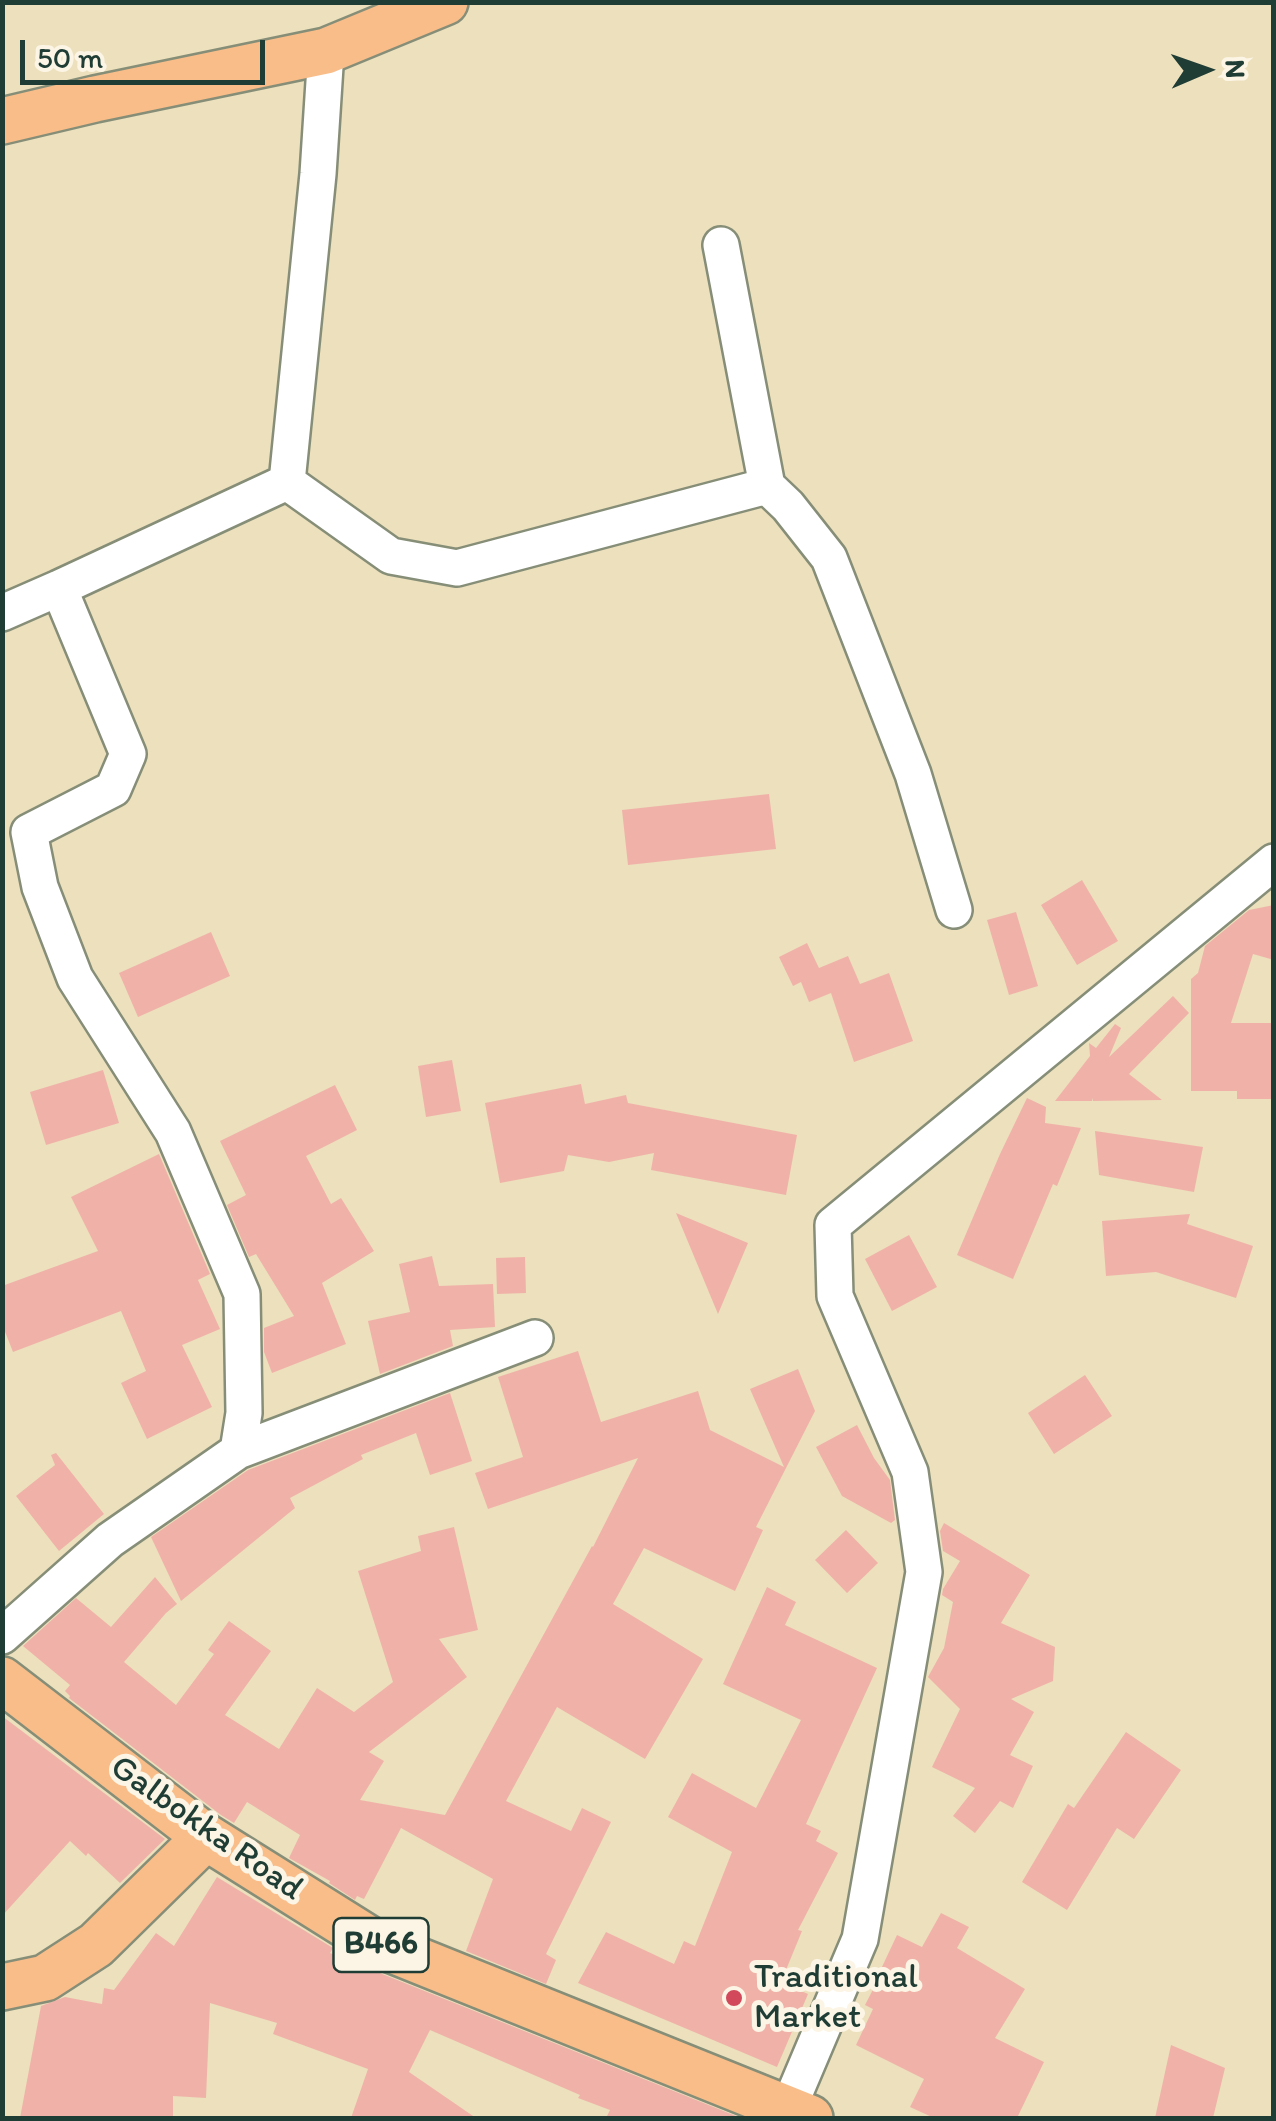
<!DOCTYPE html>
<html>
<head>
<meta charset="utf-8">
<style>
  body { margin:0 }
  #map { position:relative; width:1276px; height:2121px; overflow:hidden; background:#ece0bd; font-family:Itim,sans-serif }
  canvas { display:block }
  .frame { position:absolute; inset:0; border:5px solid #1f3d34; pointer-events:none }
  .north { position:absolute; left:1156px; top:20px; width:100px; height:100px; -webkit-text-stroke:8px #fcf5e5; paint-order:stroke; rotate:88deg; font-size:28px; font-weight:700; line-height:40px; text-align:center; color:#1f3d34 }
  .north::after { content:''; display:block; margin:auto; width:35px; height:45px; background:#1f3d34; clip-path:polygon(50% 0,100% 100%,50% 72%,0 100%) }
  .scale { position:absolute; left:20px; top:40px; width:245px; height:45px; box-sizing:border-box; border:5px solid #1f3d34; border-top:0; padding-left:12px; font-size:30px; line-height:35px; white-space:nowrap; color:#1f3d34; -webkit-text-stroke:8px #fcf5e5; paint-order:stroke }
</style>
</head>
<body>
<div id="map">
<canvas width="1276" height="2121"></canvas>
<div class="frame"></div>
<div class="north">N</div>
<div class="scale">50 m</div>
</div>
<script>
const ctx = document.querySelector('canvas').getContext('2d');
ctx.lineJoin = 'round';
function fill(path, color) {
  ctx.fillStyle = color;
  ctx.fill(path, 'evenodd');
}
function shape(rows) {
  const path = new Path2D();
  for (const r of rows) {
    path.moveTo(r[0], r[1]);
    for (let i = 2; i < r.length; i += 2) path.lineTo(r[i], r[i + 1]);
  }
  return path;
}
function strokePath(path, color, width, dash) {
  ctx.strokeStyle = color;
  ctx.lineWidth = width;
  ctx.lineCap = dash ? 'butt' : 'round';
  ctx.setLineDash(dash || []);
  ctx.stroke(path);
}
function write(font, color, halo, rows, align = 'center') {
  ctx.font = font + ' Itim,sans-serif';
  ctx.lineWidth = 10;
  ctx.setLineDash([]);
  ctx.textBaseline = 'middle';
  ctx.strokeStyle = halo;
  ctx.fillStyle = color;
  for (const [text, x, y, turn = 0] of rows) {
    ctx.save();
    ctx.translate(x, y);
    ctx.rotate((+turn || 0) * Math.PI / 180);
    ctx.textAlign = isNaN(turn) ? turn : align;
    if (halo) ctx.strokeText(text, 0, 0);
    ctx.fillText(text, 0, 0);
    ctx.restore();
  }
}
fill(shape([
  [769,794,776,849,628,865,622,810],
  [1082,880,1118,941,1077,965,1041,905],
  [1274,905,1274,960,1253,954,1231,1023,1274,1023,1274,1099,1237,1099,1237,1091,1191,1091,1191,979,1198,973,1205,946,1249,910],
  [1016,912,1038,986,1009,995,987,920],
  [211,932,230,976,138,1017,119,973],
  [807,943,819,968,848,956,860,984,889,973,913,1041,854,1062,831,993,809,1002,801,982,793,986,779,957],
  [1173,996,1189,1013,1129,1074,1162,1100,1093,1101,1093,1098,1092,1101,1055,1101,1090,1056,1089,1043,1096,1048,1115,1024,1121,1028,1109,1057],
  [452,1060,461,1111,426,1117,418,1066],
  [103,1070,119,1123,46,1145,30,1092],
  [581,1084,585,1104,626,1095,628,1103,797,1135,786,1195,651,1170,654,1153,609,1162,568,1155,564,1171,500,1183,485,1103],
  [335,1085,357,1130,306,1156,331,1204,341,1198,374,1251,322,1283,346,1344,272,1373,264,1352,264,1328,294,1316,256,1254,249,1257,227,1205,246,1195,220,1141],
  [1027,1098,1046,1107,1045,1123,1081,1128,1057,1186,1053,1184,1013,1279,957,1255,1000,1154],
  [1095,1131,1203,1147,1194,1192,1099,1175],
  [159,1154,210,1274,198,1280,220,1329,182,1345,212,1407,147,1439,121,1383,146,1371,121,1311,13,1352,2,1324,2,1286,98,1251,71,1197],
  [676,1213,748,1243,718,1314],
  [1190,1214,1187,1224,1253,1246,1236,1298,1156,1272,1106,1276,1102,1221],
  [909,1235,937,1287,892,1311,865,1259],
  [432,1256,439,1286,493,1284,495,1327,450,1330,453,1346,380,1374,368,1321,410,1312,399,1264],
  [525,1257,526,1293,497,1294,496,1258],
  [578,1351,601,1422,698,1391,710,1430,784,1467,750,1389,798,1369,815,1411,756,1527,763,1530,735,1591,644,1548,613,1604,703,1659,645,1759,557,1707,506,1801,571,1831,582,1808,611,1822,546,1954,556,1960,546,1984,466,1951,493,1879,401,1828,364,1899,357,1896,355,1900,329,1883,330,1881,289,1858,300,1835,247,1802,234,1823,221,1815,69,1698,70,1696,65,1691,70,1685,23,1646,76,1598,111,1627,155,1577,177,1604,166,1613,124,1662,176,1705,214,1654,208,1650,229,1621,271,1651,225,1715,279,1749,317,1688,354,1712,393,1682,358,1571,421,1551,418,1536,454,1527,478,1630,439,1639,467,1677,369,1752,384,1761,360,1800,445,1815,592,1546,593,1547,638,1458,488,1509,475,1473,523,1457,498,1377],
  [1085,1375,1112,1416,1054,1454,1028,1413],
  [450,1393,472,1461,430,1475,416,1433,361,1455,363,1459,290,1498,295,1508,181,1601,151,1537,248,1470],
  [857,1425,874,1458,890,1480,895,1520,891,1523,842,1496,816,1447],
  [56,1453,104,1514,59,1551,16,1496,55,1465,51,1455],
  [944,1523,1030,1575,1001,1623,1055,1647,1053,1681,1011,1699,1034,1712,1010,1755,1033,1766,1013,1808,1000,1801,975,1833,953,1816,975,1788,932,1767,960,1709,928,1677,944,1648,953,1602,942,1595,943,1589,960,1561,943,1551,940,1531],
  [846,1530,878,1563,847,1593,815,1560],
  [767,1587,796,1602,785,1625,877,1668,806,1824,821,1831,816,1841,838,1853,798,1930,802,1931,781,1982,808,1994,777,2067,578,1983,606,1932,674,1964,684,1941,695,1946,732,1852,668,1817,692,1773,756,1808,801,1720,723,1684],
  [2,1716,165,1839,120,1883,88,1853,86,1856,70,1841,2,1916],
  [1126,1732,1181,1770,1134,1839,1117,1828,1067,1910,1022,1882,1068,1804,1074,1808],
  [217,1877,333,1948,330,1953,741,2118,606,2118,610,2110,578,2098,580,2095,430,2030,409,2072,476,2118,351,2118,368,2069,273,2034,277,2023,210,2003,206,2098,173,2096,173,2118,20,2118,41,2006,65,1997,102,2004,104,1988,114,1990,156,1933,174,1946],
  [941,1913,969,1927,957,1948,1025,1989,995,2038,1044,2062,1017,2118,934,2118,910,2107,924,2079,856,2045,873,2009,865,2005,883,1970,881,1969,897,1935,922,1947],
  [1171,2045,1225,2068,1213,2118,1155,2118]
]), '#f0b2a8');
const minor = shape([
  [326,51,318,174,287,482,391,556,457,568,767,486,788,506,829,558,913,774,954,910],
  [721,245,767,486],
  [2,613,59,588],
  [238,1451,244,1413,242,1294,173,1132,75,978,40,887,29,832,113,789,128,754,59,588,287,482],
  [2,1636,110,1540,238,1451,535,1338],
  [788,2109,860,1939,924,1572,910,1472,835,1296,833,1225,1274,862]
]);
const major = shape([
  [2,121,95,99,326,51,445,2],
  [2,1680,206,1837,375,1943,810,2118],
  [2,1987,45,1978,96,1945,206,1837]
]);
strokePath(minor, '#868e78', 40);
strokePath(major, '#868e78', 50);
strokePath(minor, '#fff', 35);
strokePath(major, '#f9bd89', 45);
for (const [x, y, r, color] of [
  [734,1998,10,"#d1495b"]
]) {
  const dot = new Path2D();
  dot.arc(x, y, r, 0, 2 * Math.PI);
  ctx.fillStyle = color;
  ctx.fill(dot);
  strokePath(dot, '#fcf5e5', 4);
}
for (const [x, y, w] of [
  [381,1945,95]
]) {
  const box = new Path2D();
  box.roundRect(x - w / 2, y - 27, w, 54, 8);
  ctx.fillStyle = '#fcf5e5';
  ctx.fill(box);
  strokePath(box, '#1f3d34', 2.5);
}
write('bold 32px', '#1f3d34', null, [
  ["B466",381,1945]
]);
write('35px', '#1f3d34', '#fcf5e5', [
  ["Galbokka Road",206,1829,35]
]);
write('35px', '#1f3d34', '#fcf5e5', [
  ["Traditional",754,1978],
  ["Market",754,2018]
], 'left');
</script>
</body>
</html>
